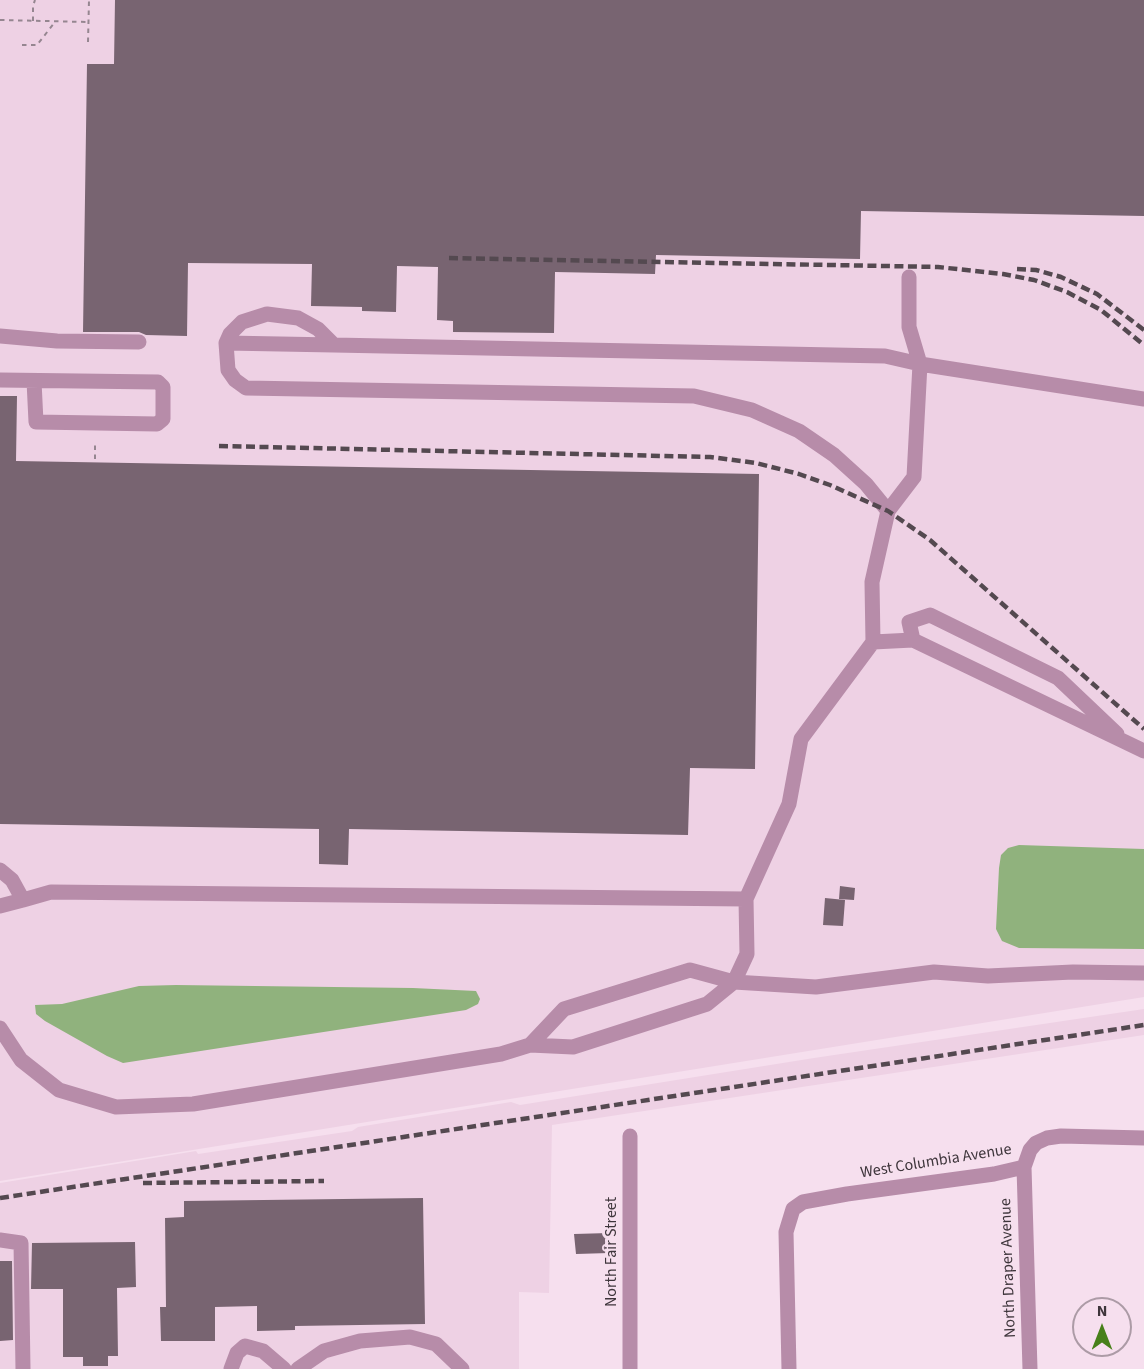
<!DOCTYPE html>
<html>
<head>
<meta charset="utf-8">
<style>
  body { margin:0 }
  #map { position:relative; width:1144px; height:1369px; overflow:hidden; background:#f6dfee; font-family:"Source Sans 3",sans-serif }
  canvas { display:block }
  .north { position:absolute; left:1072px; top:1297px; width:60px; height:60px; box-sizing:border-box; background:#f6dfee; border:2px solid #ac9ba6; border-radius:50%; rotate:0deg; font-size:16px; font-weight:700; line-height:24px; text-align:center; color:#3e353b }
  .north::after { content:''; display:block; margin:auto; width:21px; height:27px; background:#47801a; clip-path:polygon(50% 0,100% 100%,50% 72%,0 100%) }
</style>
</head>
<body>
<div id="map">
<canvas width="1144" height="1369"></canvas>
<div class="north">N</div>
</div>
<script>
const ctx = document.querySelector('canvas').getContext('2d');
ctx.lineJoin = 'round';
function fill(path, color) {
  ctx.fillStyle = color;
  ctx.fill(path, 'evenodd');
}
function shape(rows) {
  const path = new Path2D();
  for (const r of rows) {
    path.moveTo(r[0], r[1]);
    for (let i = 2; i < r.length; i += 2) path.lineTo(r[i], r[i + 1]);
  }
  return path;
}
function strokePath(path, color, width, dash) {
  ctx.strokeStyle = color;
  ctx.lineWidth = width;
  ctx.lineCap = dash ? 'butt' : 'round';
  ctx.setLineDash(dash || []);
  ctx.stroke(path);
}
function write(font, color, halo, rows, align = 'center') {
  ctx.font = font + ' "Source Sans 3",sans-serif';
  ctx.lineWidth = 6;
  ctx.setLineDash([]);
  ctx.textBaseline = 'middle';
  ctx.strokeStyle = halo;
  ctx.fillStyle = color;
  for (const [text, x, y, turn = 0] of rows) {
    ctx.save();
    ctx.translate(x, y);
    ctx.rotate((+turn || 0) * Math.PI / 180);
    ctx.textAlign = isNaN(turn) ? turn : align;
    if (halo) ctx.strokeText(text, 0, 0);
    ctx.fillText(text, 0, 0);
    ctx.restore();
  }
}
fill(shape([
  [0,0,1144,0,1144,997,0,1181],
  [1144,1009,1144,1035,552,1125,549,1293,519,1292,519,1369,0,1369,0,1183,196,1151,198,1154,352,1131,358,1127,511,1102,520,1105,814,1058]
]), '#eed1e4');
fill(shape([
  [1019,845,1144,849,1144,949,1019,948,1002,941,996,929,999,868,1001,855,1008,848],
  [176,985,413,988,476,991,480,999,478,1004,466,1010,123,1063,107,1056,45,1021,36,1014,35,1005,62,1004,139,986]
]), '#90b27d');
fill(shape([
  [115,0,1144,0,1144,216,861,211,860,259,656,255,655,274,555,272,554,333,453,332,453,321,437,320,438,267,397,266,396,312,362,311,362,307,311,306,312,264,188,263,187,336,146,335,139,332,83,332,87,64,114,64],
  [0,396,17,396,16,461,759,474,755,769,690,768,688,835,349,829,348,865,319,864,319,829,0,824],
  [840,886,855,888,854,900,839,899],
  [825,898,845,900,843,926,823,925],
  [423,1198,425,1324,295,1326,295,1330,257,1331,257,1306,215,1307,215,1341,161,1341,160,1307,166,1307,165,1218,184,1217,184,1201],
  [609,1233,609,1253,576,1254,574,1234],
  [135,1242,136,1287,117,1288,118,1356,108,1356,108,1366,83,1366,83,1357,63,1357,63,1289,31,1289,32,1243],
  [0,1261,12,1261,13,1340,0,1341]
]), '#786471');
strokePath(shape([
  [0,20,88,22],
  [33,21,33,6,35,0],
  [88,42,89,0],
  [22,45,37,45,55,22],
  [95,459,95,441]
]), '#958690', 2, [4.5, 4.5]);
strokePath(shape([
  [0,336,57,341,139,342],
  [226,343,334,345],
  [0,380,158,382,163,387,163,419,157,424,36,422,34,381],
  [888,511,866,484,834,455,799,431,752,410,694,396,246,388,235,380,228,370,226,343,230,334,242,322,267,314,298,318,318,329,334,345,885,356,920,364,1144,399],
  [913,640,909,622,930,615,1058,678,1117,734],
  [873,642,913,640,1144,751],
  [0,870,12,880,23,900,51,892,746,899],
  [0,906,23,900],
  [0,1028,21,1060,59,1090,116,1107,193,1104,501,1054,530,1045,573,1047,707,1004,734,982,747,954,746,899,789,804,801,739,873,642,872,582,888,511,914,477,920,364,909,327,909,277],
  [530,1045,564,1009,690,970,734,982,816,987,934,972,988,976,1073,972,1144,973],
  [630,1136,630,1369],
  [1024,1167,1030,1369],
  [0,1240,21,1243,23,1369],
  [231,1369,237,1353,245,1346,263,1351,284,1369],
  [298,1369,324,1351,360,1341,410,1337,436,1344,462,1369],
  [789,1369,786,1232,793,1209,803,1202,847,1194,994,1174,1024,1167,1030,1150,1036,1143,1047,1138,1061,1136,1144,1138]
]), '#b78ca9', 15);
strokePath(shape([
  [449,258,938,267,1003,274,1034,280,1067,292,1101,310,1144,345],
  [1017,269,1036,270,1061,277,1097,294,1144,330],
  [219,446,710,457,756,463,799,474,830,485,888,511,930,540,1144,729],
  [143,1183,324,1181],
  [0,1198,1144,1025]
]), '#544950', 4.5, [9, 4.5]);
write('16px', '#3e353b', '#f6dfee', [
  ["West Columbia Avenue",936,1162,-9],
  ["North Fair Street",612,1252,-90],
  ["North Draper Avenue",1009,1268,-92]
]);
</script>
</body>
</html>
